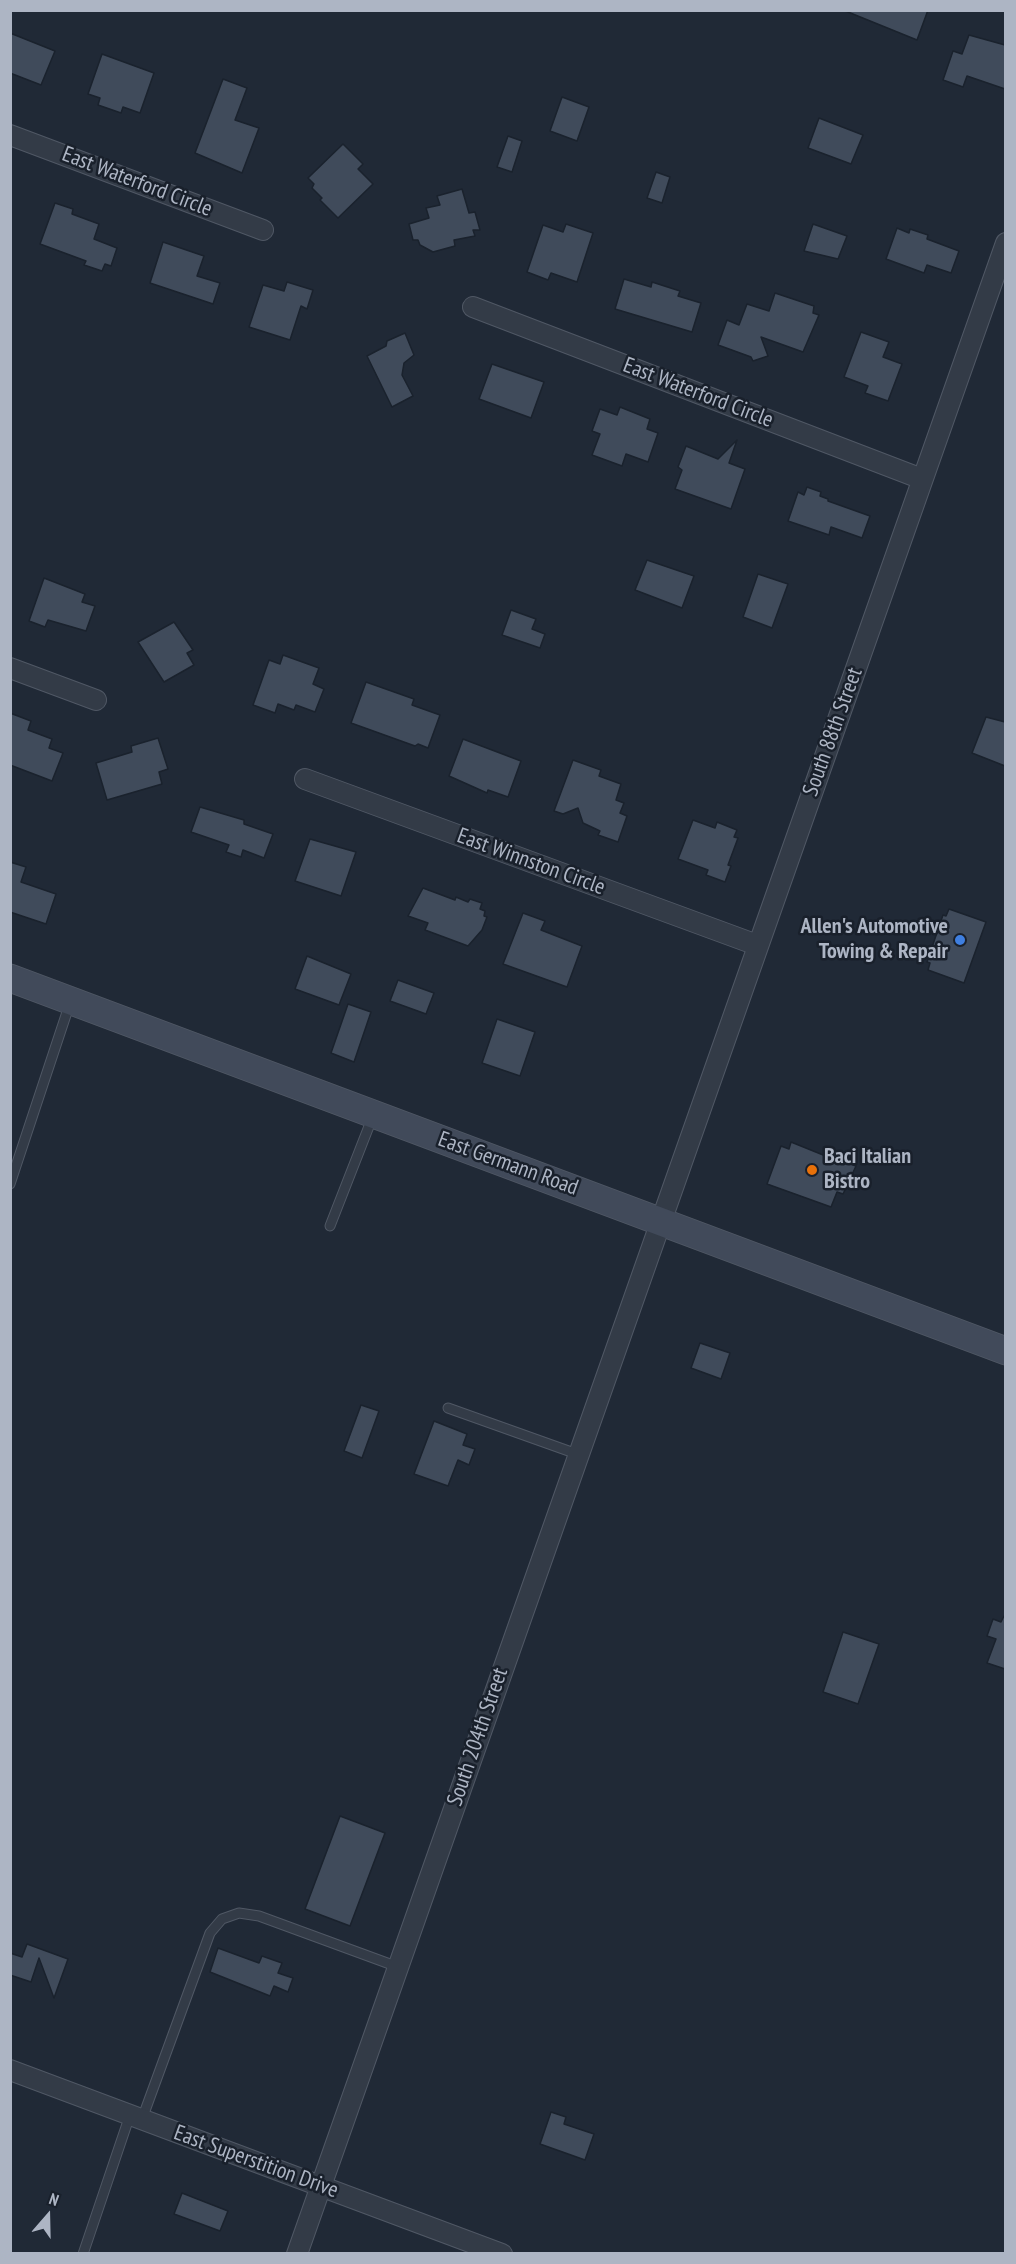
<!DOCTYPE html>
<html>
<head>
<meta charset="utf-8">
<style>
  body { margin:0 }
  #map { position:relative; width:1016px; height:2264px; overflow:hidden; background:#202936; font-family:"PT Sans Narrow",sans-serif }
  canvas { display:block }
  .frame { position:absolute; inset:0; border:12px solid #adb5c4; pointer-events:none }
  .north { position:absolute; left:18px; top:2186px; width:60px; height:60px; -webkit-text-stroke:4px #19202b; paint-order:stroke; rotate:20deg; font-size:16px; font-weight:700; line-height:24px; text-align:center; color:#adb5c4 }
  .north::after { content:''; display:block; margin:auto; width:21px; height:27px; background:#adb5c4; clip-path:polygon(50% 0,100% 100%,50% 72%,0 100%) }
</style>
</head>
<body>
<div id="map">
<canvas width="1016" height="2264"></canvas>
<div class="frame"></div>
<div class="north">N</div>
</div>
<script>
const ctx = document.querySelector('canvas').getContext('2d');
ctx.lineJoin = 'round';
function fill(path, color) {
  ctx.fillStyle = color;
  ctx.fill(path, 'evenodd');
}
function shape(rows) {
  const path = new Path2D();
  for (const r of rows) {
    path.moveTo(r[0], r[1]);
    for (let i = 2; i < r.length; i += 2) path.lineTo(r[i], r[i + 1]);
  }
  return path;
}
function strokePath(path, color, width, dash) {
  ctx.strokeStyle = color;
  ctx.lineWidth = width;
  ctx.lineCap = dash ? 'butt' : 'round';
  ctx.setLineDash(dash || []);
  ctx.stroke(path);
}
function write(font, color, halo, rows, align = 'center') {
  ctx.font = font + ' "PT Sans Narrow",sans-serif';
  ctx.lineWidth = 5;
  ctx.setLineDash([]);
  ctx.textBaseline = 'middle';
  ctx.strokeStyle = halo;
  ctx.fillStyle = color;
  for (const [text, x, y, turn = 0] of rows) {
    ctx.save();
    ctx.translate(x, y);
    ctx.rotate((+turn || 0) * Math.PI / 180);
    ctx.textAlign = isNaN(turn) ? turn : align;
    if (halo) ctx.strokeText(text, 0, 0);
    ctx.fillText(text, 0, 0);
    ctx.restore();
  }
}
const building = shape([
  [843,10,928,10,917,40,843,10],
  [10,33,55,51,41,85,10,73,10,33],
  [969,35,1005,45,1005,89,967,76,963,87,943,80,953,51,962,54,969,35],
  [102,54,154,73,140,113,123,107,121,113,98,105,100,98,88,94,102,54],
  [223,79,247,88,235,120,259,128,242,173,195,153,223,79],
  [562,97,589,107,577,141,550,131,562,97],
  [819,118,863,135,851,164,808,148,819,118],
  [508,136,522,141,512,172,497,167,508,136],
  [343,144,363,164,358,169,373,184,338,218,320,200,322,198,312,188,314,184,308,178,343,144],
  [656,172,670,177,662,203,647,198,656,172],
  [462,189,469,213,475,212,480,230,473,230,475,236,454,240,455,246,433,252,420,245,418,240,413,240,409,224,429,218,426,208,440,205,437,196,462,189],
  [55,203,73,209,72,214,99,224,94,239,117,248,111,266,105,264,102,271,84,265,86,261,40,244,55,203],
  [566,224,593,233,577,282,551,273,548,280,527,272,543,225,563,232,566,224],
  [813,224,847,236,838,259,804,251,813,224],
  [897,228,909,233,910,229,928,235,927,239,959,251,951,273,927,265,924,273,886,259,897,228],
  [163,242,204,256,197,276,220,283,213,304,150,283,163,242],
  [624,279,651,287,652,282,680,291,678,296,701,303,692,332,615,309,624,279],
  [287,282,313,290,307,309,301,306,290,340,249,327,263,285,284,291,287,282],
  [775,293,814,306,813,313,819,315,803,352,761,337,768,356,753,361,751,357,718,345,727,320,739,325,747,304,769,311,775,293],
  [861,332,889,342,883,357,902,364,888,401,865,393,868,386,844,377,861,332],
  [405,333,414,355,404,363,402,375,413,396,392,407,367,356,386,346,387,341,405,333],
  [492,364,544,382,531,418,479,399,492,364],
  [620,407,650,419,647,429,658,433,648,462,626,454,622,466,592,455,600,434,592,431,600,409,617,415,620,407],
  [737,440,729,463,745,469,731,509,675,489,682,470,678,467,686,446,718,459,737,440],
  [807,487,821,492,820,496,828,499,828,501,870,516,862,538,831,527,829,535,788,521,798,492,804,495,807,487],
  [647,560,694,576,682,608,635,590,647,560],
  [758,574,788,584,772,628,743,617,758,574],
  [44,578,85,594,82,602,95,606,86,631,48,620,45,627,29,621,44,578],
  [511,610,536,619,532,629,545,634,540,648,502,635,511,610],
  [174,622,193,650,187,653,194,665,164,682,138,642,174,622],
  [283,655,319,668,313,684,324,689,315,712,296,705,294,710,278,704,275,713,253,705,269,660,280,664,283,655],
  [366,682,414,699,412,705,440,715,428,748,418,744,415,746,351,723,366,682],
  [10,713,31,721,28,730,52,739,49,748,63,753,52,781,10,765,10,713],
  [986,717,1005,722,1005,766,972,753,986,717],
  [158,738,168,769,159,772,162,784,107,800,96,763,132,752,131,746,158,738],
  [463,739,521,761,508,797,488,790,487,793,449,776,463,739],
  [573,760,601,770,599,776,621,784,616,800,624,803,620,813,627,816,618,842,598,835,600,831,583,823,578,808,563,814,554,811,573,760],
  [200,807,244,820,244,824,273,834,264,858,243,850,241,857,226,852,229,845,191,832,200,807],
  [693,820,715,828,717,822,737,830,734,837,738,838,728,865,731,866,725,882,706,875,708,870,678,859,693,820],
  [310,839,356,852,341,896,295,881,310,839],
  [10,862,26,867,21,882,56,894,46,924,10,912,10,862],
  [423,888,455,900,456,897,468,902,470,899,482,903,480,909,485,911,484,916,487,917,482,930,468,946,425,930,428,923,408,916,423,888],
  [949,909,986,922,964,983,928,970,930,963,927,962,943,915,946,916,949,909],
  [523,913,545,921,541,930,582,946,567,987,503,964,523,913],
  [307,956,351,974,339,1005,295,989,307,956],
  [398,980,434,993,426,1014,390,1001,398,980],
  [348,1004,371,1012,354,1062,331,1053,348,1004],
  [497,1019,535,1032,520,1076,482,1063,497,1019],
  [791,1142,838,1161,838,1159,856,1166,843,1194,837,1192,831,1207,767,1184,781,1146,789,1149,791,1142],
  [700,1343,730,1353,721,1379,691,1368,700,1343],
  [361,1405,379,1411,362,1458,344,1451,361,1405],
  [434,1421,467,1434,463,1445,475,1449,469,1465,458,1460,448,1486,414,1474,434,1421],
  [1004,1616,1005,1617,1005,1669,987,1663,996,1639,987,1636,993,1619,1001,1622,1004,1616],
  [843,1632,879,1644,858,1704,823,1692,843,1632],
  [340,1816,385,1833,350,1926,305,1909,340,1816],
  [27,1944,68,1959,54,1998,39,1958,31,1982,10,1975,10,1953,22,1957,27,1944],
  [218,1948,259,1963,262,1956,282,1963,278,1973,293,1978,288,1992,274,1986,270,1996,210,1972,218,1948],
  [551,2112,566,2117,564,2124,594,2134,585,2160,540,2144,551,2112],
  [182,2193,228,2211,220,2231,174,2214,182,2193]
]);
fill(building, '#404b5b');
strokePath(building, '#1a222d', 1.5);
const lane = shape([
  [10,1184,70,1003],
  [330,1226,373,1116],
  [448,1408,577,1454],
  [142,2119,210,1933,222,1919,239,1913,259,1916,398,1967],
  [83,2254,130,2115]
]);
const street = shape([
  [10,135,263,230],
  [473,307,922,479],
  [10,668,96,700],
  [305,779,757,945],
  [10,2070,502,2254],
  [297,2254,1006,243]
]);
const secondary = shape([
  [10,978,1006,1351]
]);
strokePath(lane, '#505865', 11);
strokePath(street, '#505865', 22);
strokePath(secondary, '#505865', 29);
strokePath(lane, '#333b47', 9);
strokePath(street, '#333b47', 20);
strokePath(secondary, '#414a5a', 27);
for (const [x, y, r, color] of [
  [960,940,6,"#3f7fe0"],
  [812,1170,6,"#e8710a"]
]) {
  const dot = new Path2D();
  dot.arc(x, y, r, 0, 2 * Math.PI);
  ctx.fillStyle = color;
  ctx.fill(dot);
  strokePath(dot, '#19202b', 2);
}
write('22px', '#adb5c4', '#19202b', [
  ["East Waterford Circle",137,182,21],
  ["East Waterford Circle",698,393,21],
  ["South 88th Street",833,732,-70],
  ["East Winnston Circle",531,862,20],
  ["East Germann Road",508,1164,20],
  ["South 204th Street",478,1737,-71],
  ["East Superstition Drive",256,2162,20]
]);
write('bold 22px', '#adb5c4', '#19202b', [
  ["Allen's Automotive",948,927],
  ["Towing & Repair",948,952],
  ["Baci Italian",824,1157,"left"],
  ["Bistro",824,1182,"left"]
], 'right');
</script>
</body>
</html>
